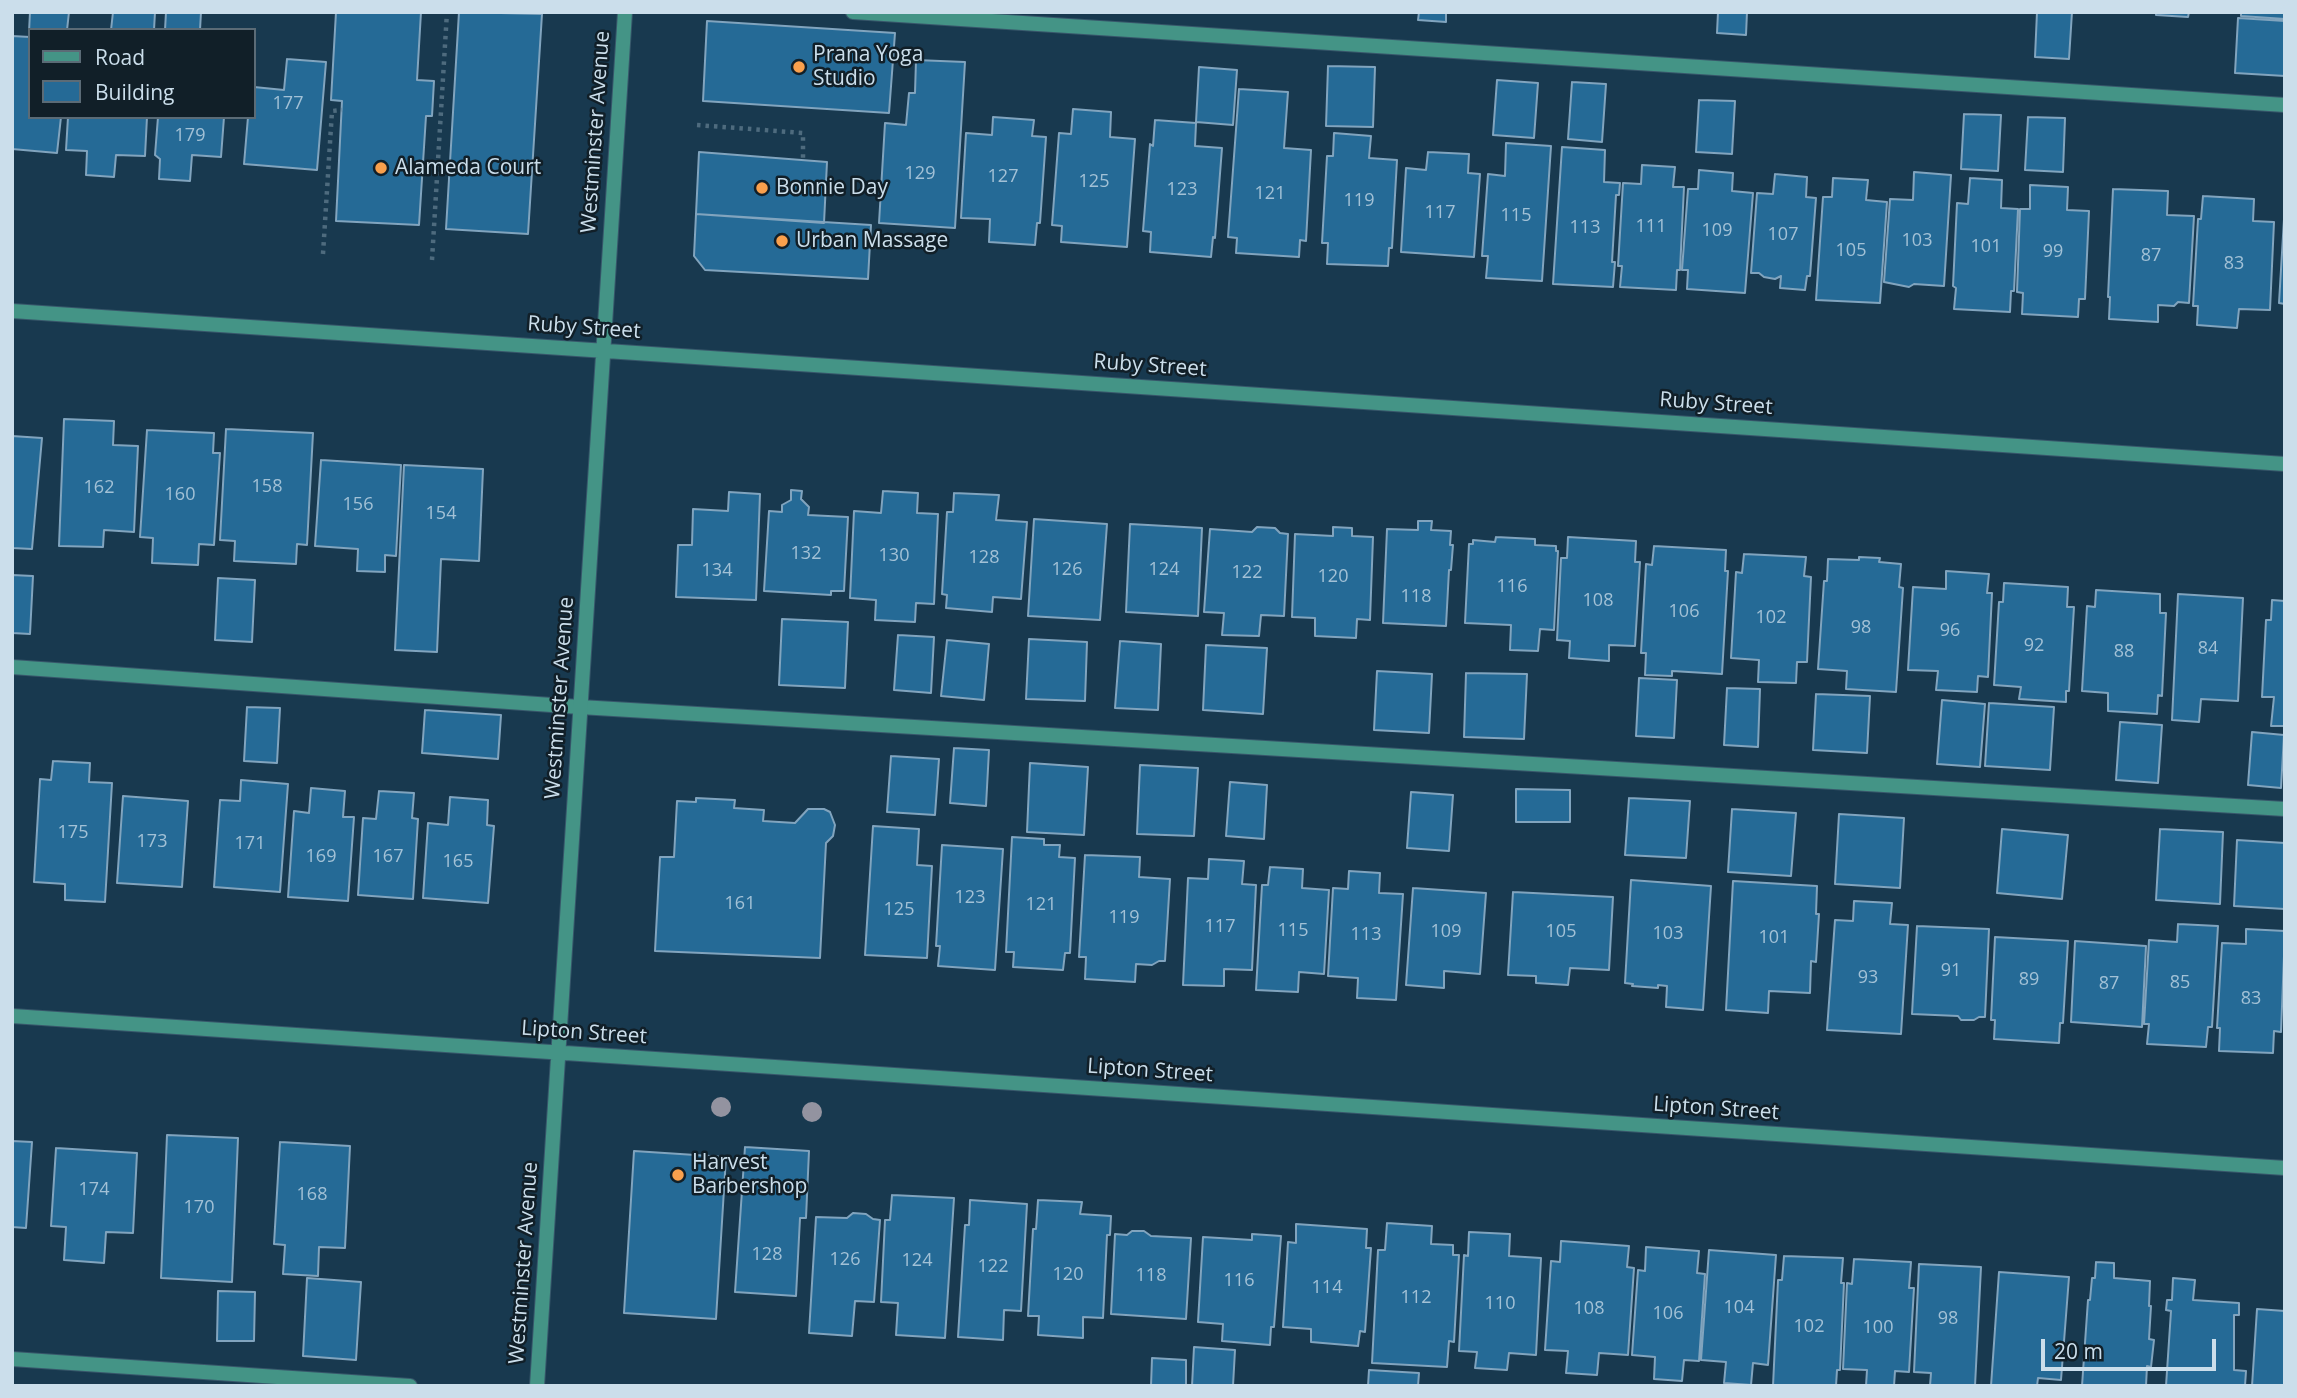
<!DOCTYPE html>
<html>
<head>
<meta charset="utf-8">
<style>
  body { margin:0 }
  #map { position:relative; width:2297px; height:1398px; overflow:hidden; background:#18394f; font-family:"Open Sans",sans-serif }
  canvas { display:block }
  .frame { position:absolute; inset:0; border:14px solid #cbdeeb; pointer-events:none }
  .legend { position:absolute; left:28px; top:28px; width:228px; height:91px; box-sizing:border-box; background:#111f28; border:2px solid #5b6b76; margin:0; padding:9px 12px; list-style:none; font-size:21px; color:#cbdeeb }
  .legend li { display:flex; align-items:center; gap:14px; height:35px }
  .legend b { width:35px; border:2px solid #5b6b76 }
  .scale { position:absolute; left:2041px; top:1339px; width:175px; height:32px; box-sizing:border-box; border:4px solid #cbdeeb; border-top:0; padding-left:9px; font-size:21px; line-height:24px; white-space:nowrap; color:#cbdeeb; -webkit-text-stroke:5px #111f28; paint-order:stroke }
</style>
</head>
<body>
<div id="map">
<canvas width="2297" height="1398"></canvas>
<div class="frame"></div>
<ul class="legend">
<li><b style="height:9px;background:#449486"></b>Road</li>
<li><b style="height:19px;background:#256a96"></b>Building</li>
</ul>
<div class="scale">20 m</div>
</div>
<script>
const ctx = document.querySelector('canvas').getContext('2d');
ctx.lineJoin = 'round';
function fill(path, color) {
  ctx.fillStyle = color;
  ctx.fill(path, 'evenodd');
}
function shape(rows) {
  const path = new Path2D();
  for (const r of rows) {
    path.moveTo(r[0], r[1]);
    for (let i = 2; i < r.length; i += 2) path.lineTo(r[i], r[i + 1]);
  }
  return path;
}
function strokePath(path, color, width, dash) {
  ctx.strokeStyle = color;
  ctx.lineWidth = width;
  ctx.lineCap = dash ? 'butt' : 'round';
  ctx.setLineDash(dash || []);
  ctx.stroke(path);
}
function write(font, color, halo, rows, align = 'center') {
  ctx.font = font + ' "Open Sans",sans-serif';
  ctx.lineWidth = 5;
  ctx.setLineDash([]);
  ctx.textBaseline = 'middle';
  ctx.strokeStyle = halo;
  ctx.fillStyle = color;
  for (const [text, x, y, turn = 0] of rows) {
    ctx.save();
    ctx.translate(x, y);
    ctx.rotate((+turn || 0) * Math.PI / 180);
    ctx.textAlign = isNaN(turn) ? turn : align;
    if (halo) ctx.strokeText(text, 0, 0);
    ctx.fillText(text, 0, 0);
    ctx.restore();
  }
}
const building = shape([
  [30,12,69,12,67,30,30,30,29,32,30,12],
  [113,12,155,12,154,30,111,30,113,12],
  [166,12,201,12,200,30,165,30,166,12],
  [336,12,421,12,417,80,434,81,432,116,426,116,419,225,336,221,342,101,331,100,336,12],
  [459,12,542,14,528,234,446,229,459,12],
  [1419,12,1446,12,1446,22,1418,20,1419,12],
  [1718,12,1747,12,1746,35,1717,33,1718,12],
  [2037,12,2072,12,2069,59,2035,57,2037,12],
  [2156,12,2189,12,2188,17,2156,15,2156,12],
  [2241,12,2285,12,2285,19,2241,16,2241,12],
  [2238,18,2285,21,2285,76,2235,73,2238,18],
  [707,21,895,33,889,113,703,101,707,21],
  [12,36,30,37,30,117,61,117,57,153,12,149,12,36],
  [287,59,326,62,317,170,244,164,248,117,254,117,254,87,284,90,287,59],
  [916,60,965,62,955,228,879,223,885,123,906,125,909,93,915,93,916,60],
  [1328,66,1375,67,1373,127,1326,126,1328,66],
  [1199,67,1237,70,1233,125,1196,122,1199,67],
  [1497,80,1538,83,1534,138,1493,135,1497,80],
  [1572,82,1606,84,1602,142,1568,139,1572,82],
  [1239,89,1288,92,1284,148,1311,150,1306,241,1300,240,1299,257,1236,253,1237,238,1228,237,1239,89],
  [1699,100,1735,101,1732,154,1696,152,1699,100],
  [1073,109,1111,112,1110,137,1135,139,1127,247,1061,242,1062,226,1052,225,1059,133,1071,134,1073,109],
  [1964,114,2001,115,1998,171,1961,169,1964,114],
  [68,117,147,117,145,156,116,155,114,177,86,175,87,151,66,150,68,117],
  [158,117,224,117,221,157,192,155,190,181,159,179,160,159,155,155,158,117],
  [993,117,1034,120,1032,136,1046,137,1040,223,1037,223,1035,245,989,242,990,219,961,218,966,133,992,135,993,117],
  [2028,117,2065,118,2063,172,2025,170,2028,117],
  [1155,120,1196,123,1195,146,1222,148,1215,238,1213,237,1211,257,1150,252,1151,232,1143,231,1150,144,1153,146,1155,120],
  [1334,133,1371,136,1369,158,1397,160,1392,248,1389,248,1388,266,1327,264,1328,243,1322,243,1327,156,1333,156,1334,133],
  [1506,143,1551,146,1542,281,1486,278,1488,256,1482,256,1488,174,1505,176,1506,143],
  [1562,147,1605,150,1604,182,1620,183,1619,195,1616,195,1612,262,1615,262,1613,287,1553,284,1562,147],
  [699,152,827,162,824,223,696,214,699,152],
  [1428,152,1469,154,1468,173,1480,174,1474,257,1401,252,1406,168,1426,170,1428,152],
  [1642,165,1675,167,1673,187,1684,187,1680,270,1677,270,1676,290,1620,287,1622,266,1618,266,1623,183,1641,184,1642,165],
  [1699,170,1733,173,1732,191,1753,193,1745,293,1687,289,1688,270,1682,270,1688,189,1698,189,1699,170],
  [1914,172,1951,175,1944,286,1914,284,1909,287,1884,282,1890,199,1913,200,1914,172],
  [1775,174,1807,177,1806,197,1816,198,1810,276,1807,276,1805,290,1780,288,1781,276,1775,279,1764,277,1759,273,1751,273,1757,193,1773,194,1775,174],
  [1833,178,1868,180,1866,200,1887,202,1880,303,1816,300,1823,197,1832,197,1833,178],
  [1970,178,2002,180,2001,208,2018,209,2014,291,2011,291,2010,312,1954,309,1956,288,1953,286,1957,203,1968,204,1970,178],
  [2030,185,2068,187,2067,210,2089,211,2085,299,2079,299,2078,317,2022,314,2023,293,2017,292,2020,209,2030,209,2030,185],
  [2113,189,2168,191,2167,215,2194,216,2189,303,2178,302,2174,306,2158,305,2158,322,2109,319,2110,297,2108,297,2113,189],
  [2203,196,2254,199,2253,221,2274,222,2270,310,2239,309,2237,328,2197,325,2198,306,2193,306,2198,219,2201,219,2203,196],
  [696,214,871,225,868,279,705,270,694,256,696,214],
  [2284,219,2285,219,2285,304,2279,303,2284,219],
  [64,419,114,421,113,445,138,446,134,532,104,530,103,547,59,546,64,419],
  [226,429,313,433,307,545,297,544,296,564,234,561,235,541,220,540,226,429],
  [147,430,214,433,213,453,220,453,214,545,199,544,198,565,152,563,153,538,140,537,147,430],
  [12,436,42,438,32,549,12,548,12,436],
  [321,460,401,465,396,556,385,555,385,572,357,571,358,549,315,546,321,460],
  [404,465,483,469,479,561,441,559,437,652,395,650,404,465],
  [791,490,802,491,801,499,809,507,808,515,848,517,844,591,831,591,831,595,764,591,769,511,782,512,782,505,791,500,791,490],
  [883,491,918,493,917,513,938,514,934,604,916,603,915,622,875,620,876,600,850,598,854,511,881,513,883,491],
  [729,492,760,494,756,600,676,597,678,545,692,545,693,509,728,511,729,492],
  [954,493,999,495,996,520,1027,522,1021,599,993,597,992,612,946,608,947,595,942,594,947,512,953,512,954,493],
  [1034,519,1107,524,1100,620,1028,616,1034,519],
  [1418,521,1432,521,1431,530,1451,531,1450,545,1453,545,1451,570,1449,570,1446,626,1383,623,1387,529,1418,530,1418,521],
  [1130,524,1202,528,1198,616,1126,612,1130,524],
  [1257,527,1275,528,1280,533,1288,534,1284,616,1261,615,1259,636,1222,635,1224,613,1204,612,1210,529,1252,532,1257,527],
  [1333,527,1352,528,1352,536,1373,537,1370,620,1357,619,1356,638,1315,636,1315,618,1292,617,1295,534,1333,536,1333,527],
  [1496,537,1535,539,1535,545,1556,546,1556,551,1558,551,1554,630,1540,629,1538,651,1510,650,1511,625,1465,623,1469,544,1473,544,1473,540,1495,542,1496,537],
  [1568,537,1636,541,1635,562,1640,562,1635,646,1609,645,1609,661,1569,658,1570,641,1557,640,1561,558,1567,558,1568,537],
  [1654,546,1726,550,1725,571,1728,571,1722,674,1672,671,1672,676,1645,675,1646,653,1641,653,1646,564,1652,565,1654,546],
  [1744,554,1806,557,1804,576,1811,577,1807,662,1797,662,1796,683,1758,682,1759,660,1731,658,1736,572,1742,573,1744,554],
  [1859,557,1880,558,1879,562,1901,564,1899,587,1903,588,1896,692,1846,689,1847,671,1818,669,1824,581,1827,581,1828,559,1859,560,1859,557],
  [1946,571,1989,574,1987,593,1992,593,1988,677,1978,676,1977,692,1936,690,1938,671,1908,670,1913,587,1946,589,1946,571],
  [12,575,33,576,30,634,12,633,12,575],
  [218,578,255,580,252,642,215,640,218,578],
  [2004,583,2068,587,2067,607,2074,607,2069,691,2066,691,2066,702,2019,699,2021,687,1994,685,1999,602,2003,602,2004,583],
  [2096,590,2160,594,2160,613,2166,613,2162,696,2158,695,2157,714,2108,711,2108,693,2082,691,2087,606,2095,607,2096,590],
  [2178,594,2243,598,2238,701,2201,699,2199,722,2172,720,2178,594],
  [2272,600,2285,601,2285,726,2271,726,2274,697,2262,697,2266,620,2271,620,2272,600],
  [782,619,848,622,845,688,779,685,782,619],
  [898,635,934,637,931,693,894,690,898,635],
  [1029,639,1087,642,1085,701,1026,699,1029,639],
  [947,640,989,644,984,700,941,696,947,640],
  [1120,641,1161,644,1158,710,1115,708,1120,641],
  [1206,645,1267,648,1263,714,1203,710,1206,645],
  [1377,671,1432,674,1429,733,1374,730,1377,671],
  [1466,673,1527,674,1524,739,1464,737,1466,673],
  [1639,678,1677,680,1674,738,1636,736,1639,678],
  [1727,688,1760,689,1758,747,1724,745,1727,688],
  [1816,694,1870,696,1867,753,1813,750,1816,694],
  [1942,700,1985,704,1980,767,1937,764,1942,700],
  [1989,703,2054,707,2050,770,1985,766,1989,703],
  [247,707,280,708,277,763,244,761,247,707],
  [425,710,501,715,498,759,422,753,425,710],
  [2120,722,2162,725,2158,783,2116,780,2120,722],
  [2252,732,2284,735,2281,788,2248,785,2252,732],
  [954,748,989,750,986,806,950,803,954,748],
  [891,756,939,759,935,815,887,812,891,756],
  [53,761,90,763,89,782,112,783,105,902,65,900,65,884,34,882,40,779,51,780,53,761],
  [1030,763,1088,767,1084,835,1027,832,1030,763],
  [1140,765,1198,768,1194,836,1137,834,1140,765],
  [241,780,288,784,280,892,214,887,220,800,240,801,241,780],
  [1230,782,1267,785,1264,839,1226,836,1230,782],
  [311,788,345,791,343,817,354,817,348,901,288,897,294,811,309,813,311,788],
  [1516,789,1570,790,1570,822,1516,822,1516,789],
  [379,791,414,793,412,818,418,819,413,899,358,895,363,818,376,819,379,791],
  [1411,792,1453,795,1449,851,1407,848,1411,792],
  [123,796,188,801,182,887,117,883,123,796],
  [450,797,488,800,487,825,494,826,488,903,423,898,428,823,448,825,450,797],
  [696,798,735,800,734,808,764,810,763,821,795,823,808,809,824,809,830,812,835,825,833,836,826,843,820,958,655,951,660,857,674,857,677,801,696,802,696,798],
  [1629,798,1690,801,1686,858,1625,855,1629,798],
  [1732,809,1796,813,1791,876,1728,872,1732,809],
  [1839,814,1904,818,1900,888,1835,884,1839,814],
  [873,826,919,829,917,865,932,866,927,958,865,955,873,826],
  [2002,829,2068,835,2062,899,1997,893,2002,829],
  [2160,829,2223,832,2220,904,2156,900,2160,829],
  [1012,837,1044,839,1044,845,1060,845,1059,857,1075,858,1070,953,1065,953,1063,970,1013,967,1014,952,1006,952,1012,837],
  [2237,840,2285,843,2285,909,2234,906,2237,840],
  [942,845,1003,849,995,970,938,966,940,946,936,946,942,845],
  [1085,855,1140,857,1139,877,1170,879,1165,961,1159,961,1152,965,1136,964,1135,982,1085,979,1086,957,1079,957,1085,855],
  [1209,859,1244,861,1242,884,1256,885,1252,970,1224,969,1224,986,1183,985,1188,878,1208,879,1209,859],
  [1270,867,1303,869,1302,888,1329,890,1324,974,1299,972,1298,992,1256,990,1262,885,1268,885,1270,867],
  [1349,871,1380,873,1379,893,1403,894,1396,1000,1357,998,1358,978,1328,976,1333,888,1348,889,1349,871],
  [1631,880,1711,886,1703,1010,1666,1007,1667,986,1658,985,1658,988,1632,986,1633,984,1625,983,1631,880],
  [1733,881,1817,886,1816,914,1819,914,1816,962,1811,961,1810,993,1769,991,1768,1013,1726,1010,1733,881],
  [1413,888,1486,893,1480,974,1444,971,1444,988,1406,985,1413,888],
  [1513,892,1613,897,1609,970,1570,968,1568,985,1536,983,1536,976,1508,975,1513,892],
  [1854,901,1892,903,1890,924,1908,925,1901,1034,1827,1030,1835,920,1853,921,1854,901],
  [2178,924,2218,926,2212,1027,2208,1027,2206,1047,2147,1044,2149,1024,2144,1024,2149,940,2177,942,2178,924],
  [1917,926,1989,929,1985,1017,1979,1017,1974,1020,1961,1020,1958,1016,1912,1014,1917,926],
  [2246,929,2285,931,2281,1032,2274,1031,2273,1053,2219,1051,2220,1028,2217,1028,2222,943,2246,944,2246,929],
  [1995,937,2068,941,2063,1023,2060,1023,2059,1043,1994,1039,1995,1020,1991,1020,1995,937],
  [2075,941,2146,946,2142,1027,2071,1022,2075,941],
  [167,1135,238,1138,232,1282,161,1278,167,1135],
  [12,1141,32,1142,26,1228,12,1227,12,1141],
  [280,1142,350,1146,345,1248,319,1247,318,1276,283,1274,285,1245,274,1244,280,1142],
  [745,1147,809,1151,806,1218,800,1218,796,1296,735,1292,745,1147],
  [56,1148,137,1153,133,1233,106,1232,104,1263,64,1260,66,1227,51,1226,56,1148],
  [634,1151,726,1157,716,1319,624,1313,634,1151],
  [892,1195,954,1198,945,1338,896,1335,898,1303,881,1302,885,1220,890,1220,892,1195],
  [970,1200,1027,1204,1021,1311,1004,1310,1003,1340,958,1337,965,1225,969,1225,970,1200],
  [1038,1200,1082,1202,1080,1214,1111,1216,1110,1235,1107,1235,1103,1318,1083,1317,1083,1338,1038,1335,1039,1316,1028,1316,1033,1229,1036,1229,1038,1200],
  [853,1213,866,1214,873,1219,880,1220,874,1302,855,1301,852,1336,809,1333,816,1217,847,1218,853,1213],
  [1387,1223,1432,1226,1431,1244,1453,1245,1453,1255,1459,1255,1454,1342,1449,1341,1447,1367,1372,1363,1378,1250,1385,1250,1387,1223],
  [1296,1224,1367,1229,1366,1248,1371,1248,1365,1332,1360,1331,1358,1346,1311,1342,1311,1329,1283,1327,1288,1242,1296,1243,1296,1224],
  [1132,1231,1144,1231,1151,1236,1191,1238,1186,1319,1111,1314,1115,1234,1127,1235,1132,1231],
  [1469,1232,1510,1234,1509,1256,1541,1258,1536,1355,1509,1353,1507,1370,1475,1368,1477,1352,1459,1351,1464,1255,1468,1256,1469,1232],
  [1252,1234,1281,1236,1274,1327,1271,1327,1270,1345,1222,1341,1223,1324,1198,1322,1203,1237,1252,1240,1252,1234],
  [1561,1241,1629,1246,1627,1267,1634,1268,1628,1355,1599,1353,1597,1375,1566,1373,1568,1351,1545,1350,1551,1261,1560,1262,1561,1241],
  [1646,1247,1699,1251,1697,1273,1705,1274,1699,1361,1684,1360,1682,1381,1654,1379,1655,1357,1632,1355,1638,1270,1645,1271,1646,1247],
  [1709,1250,1776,1255,1768,1365,1753,1363,1751,1385,1724,1383,1726,1362,1701,1360,1709,1250],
  [1784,1256,1843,1258,1841,1283,1844,1283,1840,1370,1837,1370,1836,1386,1773,1386,1778,1280,1782,1280,1784,1256],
  [1854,1259,1911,1262,1909,1288,1914,1288,1909,1372,1895,1371,1894,1386,1866,1386,1867,1370,1843,1369,1847,1283,1852,1284,1854,1259],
  [2096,1262,2114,1263,2114,1278,2150,1281,2149,1306,2151,1306,2149,1339,2154,1340,2151,1367,2147,1366,2146,1386,2082,1386,2088,1300,2090,1300,2092,1278,2095,1278,2096,1262],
  [1919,1264,1981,1267,1975,1386,1930,1386,1931,1373,1914,1372,1919,1264],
  [1999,1272,2069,1277,2061,1380,2038,1378,2037,1386,1991,1386,1999,1272],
  [307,1278,361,1282,356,1360,303,1356,307,1278],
  [2173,1278,2195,1280,2193,1300,2239,1303,2239,1315,2234,1315,2234,1370,2246,1371,2245,1386,2166,1386,2171,1311,2166,1310,2167,1300,2172,1300,2173,1278],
  [218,1291,255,1292,254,1341,217,1341,218,1291],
  [2257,1309,2285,1311,2285,1386,2252,1386,2257,1309],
  [1194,1347,1235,1350,1233,1386,1192,1386,1194,1347],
  [1152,1358,1186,1360,1186,1386,1151,1386,1152,1358],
  [1369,1370,1419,1373,1418,1386,1368,1386,1369,1370]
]);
fill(building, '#256a96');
strokePath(building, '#81a4be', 2);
const service = shape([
  [853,12,2285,105],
  [12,667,580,707,2285,809],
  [12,1359,410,1386]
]);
const minor = shape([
  [12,311,2285,464],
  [12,1016,2285,1168],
  [537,1386,625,12]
]);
strokePath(service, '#38576b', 16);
strokePath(minor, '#38576b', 16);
strokePath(shape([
  [697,125,803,133,803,160],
  [323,254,332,111,342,110],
  [432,260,447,12]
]), '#4e6b7e', 4.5, [3.5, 5]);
strokePath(service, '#449486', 14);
strokePath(minor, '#449486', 14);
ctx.fillStyle = '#9393a0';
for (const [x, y] of [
  [721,1107],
  [812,1112]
]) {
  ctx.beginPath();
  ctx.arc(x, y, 10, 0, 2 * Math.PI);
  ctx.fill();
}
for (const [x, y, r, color] of [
  [799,67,7,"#f9a04d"],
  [381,168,7,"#f9a04d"],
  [762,188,7,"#f9a04d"],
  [782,241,7,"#f9a04d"],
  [678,1175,7,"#f9a04d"]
]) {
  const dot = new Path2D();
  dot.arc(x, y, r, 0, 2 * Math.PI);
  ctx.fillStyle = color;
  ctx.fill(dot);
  strokePath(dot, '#111f28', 2.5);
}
write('18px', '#a2c1d6', null, [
  ["177",288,104],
  ["179",190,136],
  ["129",920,174],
  ["127",1003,177],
  ["125",1094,182],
  ["123",1182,190],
  ["121",1270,194],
  ["119",1359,201],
  ["117",1440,213],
  ["115",1516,216],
  ["111",1651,227],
  ["113",1585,228],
  ["109",1717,231],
  ["107",1783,235],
  ["103",1917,241],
  ["101",1986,247],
  ["105",1851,251],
  ["99",2053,252],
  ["87",2151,256],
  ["83",2234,264],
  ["158",267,487],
  ["162",99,488],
  ["160",180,495],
  ["156",358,505],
  ["154",441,514],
  ["132",806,554],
  ["130",894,556],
  ["128",984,558],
  ["126",1067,570],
  ["124",1164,570],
  ["134",717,571],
  ["122",1247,573],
  ["120",1333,577],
  ["116",1512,587],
  ["118",1416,597],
  ["108",1598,601],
  ["106",1684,612],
  ["102",1771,618],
  ["98",1861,628],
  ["96",1950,631],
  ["92",2034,646],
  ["84",2208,649],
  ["88",2124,652],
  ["175",73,833],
  ["173",152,842],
  ["171",250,844],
  ["169",321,857],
  ["167",388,857],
  ["165",458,862],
  ["123",970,898],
  ["161",740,904],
  ["121",1041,905],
  ["125",899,910],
  ["119",1124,918],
  ["117",1220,927],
  ["115",1293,931],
  ["109",1446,932],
  ["105",1561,932],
  ["103",1668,934],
  ["113",1366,935],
  ["101",1774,938],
  ["91",1951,971],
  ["93",1868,978],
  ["89",2029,980],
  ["85",2180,983],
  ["87",2109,984],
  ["83",2251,999],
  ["174",94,1190],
  ["168",312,1195],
  ["170",199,1208],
  ["128",767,1255],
  ["126",845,1260],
  ["124",917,1261],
  ["122",993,1267],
  ["120",1068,1275],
  ["118",1151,1276],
  ["116",1239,1281],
  ["114",1327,1288],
  ["112",1416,1298],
  ["110",1500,1304],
  ["104",1739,1308],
  ["108",1589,1309],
  ["106",1668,1314],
  ["98",1948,1319],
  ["102",1809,1327],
  ["100",1878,1328]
]);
write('21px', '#cbdeeb', '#111f28', [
  ["Prana Yoga",813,55],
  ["Studio",813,79],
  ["Alameda Court",395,168],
  ["Bonnie Day",776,188],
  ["Urban Massage",796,241],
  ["Harvest",692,1163],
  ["Barbershop",692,1187]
], 'left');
write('21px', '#cbdeeb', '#111f28', [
  ["Westminster Avenue",596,132,-86],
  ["Ruby Street",584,328,4],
  ["Ruby Street",1150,366,4],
  ["Ruby Street",1716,404,4],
  ["Westminster Avenue",560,698,-86],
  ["Lipton Street",584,1033,4],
  ["Lipton Street",1150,1071,4],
  ["Lipton Street",1716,1109,4],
  ["Westminster Avenue",524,1263,-86]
]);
</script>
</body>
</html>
